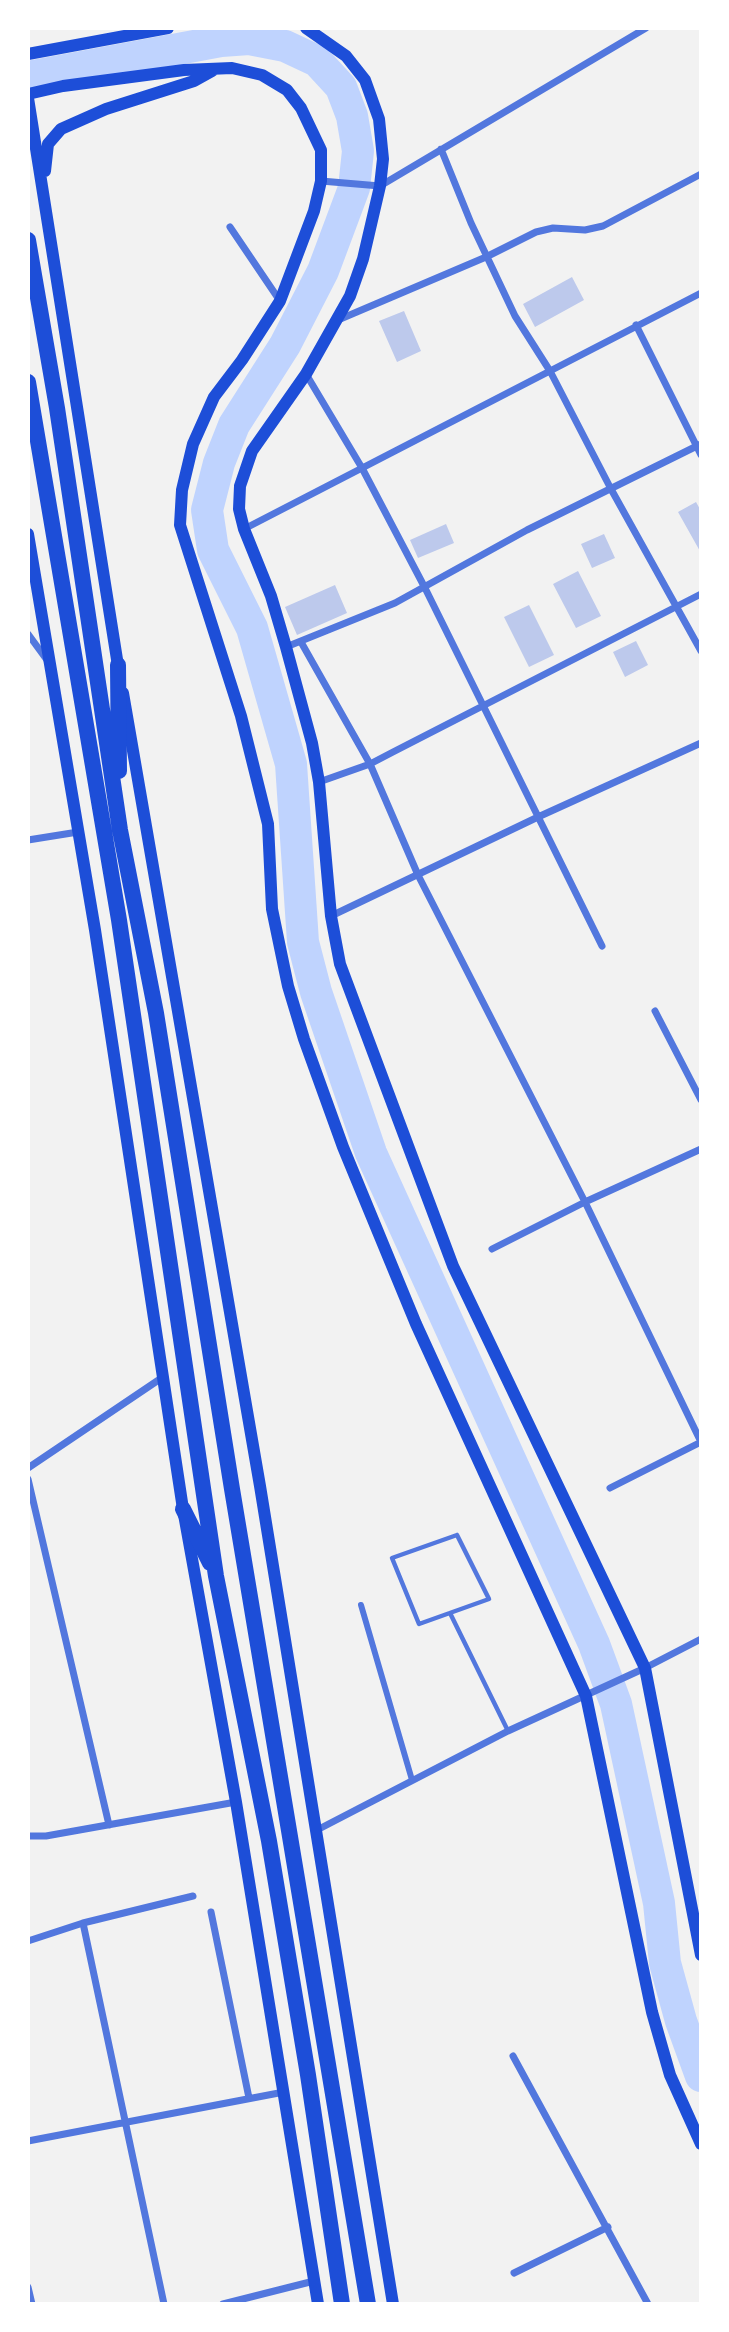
<!DOCTYPE html>
<html>
<head>
<meta charset="utf-8">
<style>
  body { margin:0 }
  #map { position:relative; width:729px; height:2332px; overflow:hidden; background:#f2f2f2; font-family:"Crimson Pro",serif }
  canvas { display:block }
  .frame { position:absolute; inset:0; border:30px solid #fff; pointer-events:none }
</style>
</head>
<body>
<div id="map">
<canvas width="729" height="2332"></canvas>
<div class="frame"></div>
</div>
<script>
const ctx = document.querySelector('canvas').getContext('2d');
ctx.lineJoin = 'round';
function shape(rows) {
  const path = new Path2D();
  for (const r of rows) {
    path.moveTo(r[0], r[1]);
    for (let i = 2; i < r.length; i += 2) path.lineTo(r[i], r[i + 1]);
  }
  return path;
}
function strokePath(path, color, width, dash) {
  ctx.strokeStyle = color;
  ctx.lineWidth = width;
  ctx.lineCap = dash ? 'butt' : 'round';
  ctx.setLineDash(dash || []);
  ctx.stroke(path);
}
function fill(path, color) {
  ctx.fillStyle = color;
  ctx.fill(path, 'evenodd');
}
strokePath(shape([
  [28,77,221,41,249,39,285,46,317,61,341,87,352,116,358,151,354,188,323,271,285,345,234,425,219,463,207,510,213,550,252,628,291,764,303,942,316,992,371,1153,594,1644,616,1704,659,1903,665,1963,681,2021,701,2076]
]), '#bfd3fe', 32);
fill(shape([
  [572,277,584,300,535,327,523,304],
  [404,311,421,351,397,362,379,321],
  [696,502,701,511,701,553,678,512],
  [446,524,454,543,418,558,410,540],
  [604,534,615,558,592,568,581,544],
  [578,571,601,616,576,628,553,584],
  [335,585,347,613,297,635,285,607],
  [529,605,554,655,529,667,504,617],
  [636,641,648,665,625,677,613,652]
]), '#bdc9ec');
strokePath(shape([
  [457,1535,489,1599,419,1624,392,1558,457,1535],
  [450,1613,508,1731]
]), '#5277de', 4.5);
strokePath(shape([
  [361,1605,412,1780]
]), '#5277de', 6);
strokePath(shape([
  [441,149,471,223,515,316,550,371,611,489,701,651],
  [321,181,380,186,646,28],
  [230,227,280,301],
  [338,320,486,257,536,232,553,228,585,230,603,226,701,174],
  [636,325,701,455],
  [306,374,362,468,425,588,602,946],
  [244,529,701,293],
  [28,634,47,660],
  [301,642,370,764,418,875,585,1202,701,1442],
  [286,647,395,603,527,530,701,444],
  [319,782,370,764,393,752,701,594],
  [28,840,78,832],
  [331,916,538,817,701,743],
  [655,1011,701,1100],
  [492,1249,585,1202,701,1149],
  [28,1468,163,1377],
  [28,1479,109,1825],
  [610,1488,701,1442],
  [317,1830,508,1731,645,1668,701,1639],
  [28,1836,46,1836,236,1802],
  [211,1912,249,2098],
  [83,1923,164,2304],
  [28,1941,83,1923,193,1896],
  [513,2056,648,2304],
  [28,2141,284,2092],
  [514,2273,608,2227],
  [28,2287,32,2304],
  [223,2304,314,2281]
]), '#5277de', 7);
strokePath(shape([
  [306,28,346,56,365,80,379,119,383,159,380,186,363,259,350,296,306,374,252,451,240,486,239,509,244,529,271,596,286,647,312,743,319,782,331,916,340,964,453,1266,645,1668,701,1955],
  [28,54,168,28],
  [28,94,63,86,184,70,232,68,262,75,287,90,301,108,321,150,321,181,314,211,280,301,242,360,214,397,193,444,182,490,180,525,241,716,268,824,272,909,288,986,304,1039,343,1147,416,1324,586,1696,652,2012,670,2075,701,2144],
  [28,98,119,672],
  [45,171,48,144,61,129,106,109,194,81,212,71],
  [28,534,95,930,183,1509,236,1802,318,2304],
  [123,693,260,1486,393,2304]
]), '#1d4ed8', 12);
strokePath(shape([
  [28,240,57,408,120,830,156,1013,232,1489,368,2304],
  [28,382,119,920,216,1576,269,1841,308,2075,342,2304],
  [118,665,119,771],
  [183,1509,210,1563]
]), '#1d4ed8', 16);
</script>
</body>
</html>
